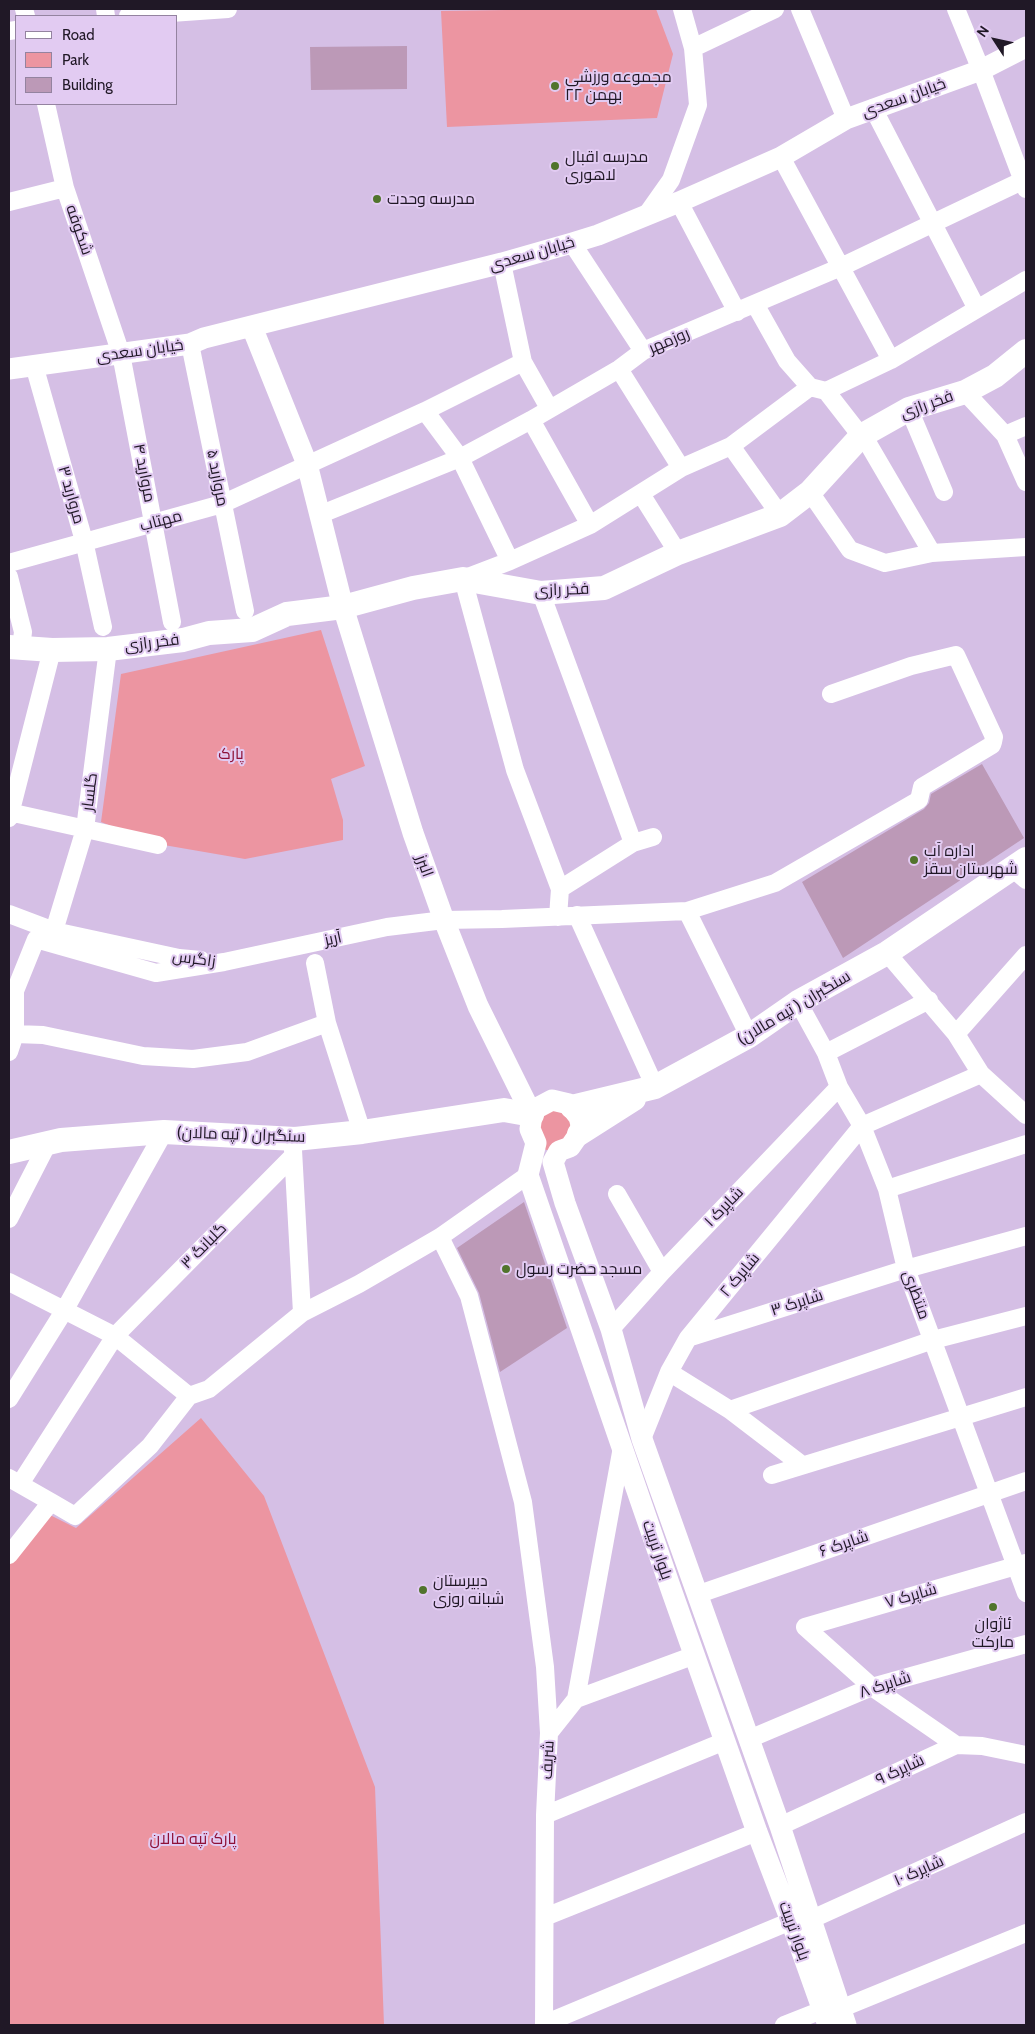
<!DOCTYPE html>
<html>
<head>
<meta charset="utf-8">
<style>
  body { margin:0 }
  #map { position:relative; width:1035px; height:2034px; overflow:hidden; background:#d5bfe5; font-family:Cabin,sans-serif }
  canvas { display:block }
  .frame { position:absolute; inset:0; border:10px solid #201826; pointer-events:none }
  .legend { position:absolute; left:15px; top:15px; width:162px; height:90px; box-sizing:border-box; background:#e2cbf2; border:1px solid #9483a0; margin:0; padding:6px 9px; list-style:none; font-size:15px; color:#201826 }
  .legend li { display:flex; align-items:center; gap:10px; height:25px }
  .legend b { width:25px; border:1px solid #9483a0 }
  .north { position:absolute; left:970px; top:15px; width:50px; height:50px; -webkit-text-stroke:4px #e2cbf2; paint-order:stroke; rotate:305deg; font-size:14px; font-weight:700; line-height:20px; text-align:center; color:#201826 }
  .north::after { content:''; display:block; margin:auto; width:18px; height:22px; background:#201826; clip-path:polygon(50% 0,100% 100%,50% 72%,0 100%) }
</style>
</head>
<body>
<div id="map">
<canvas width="1035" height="2034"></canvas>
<div class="frame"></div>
<ul class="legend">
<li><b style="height:6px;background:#fff"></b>Road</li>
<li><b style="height:14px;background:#ec95a1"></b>Park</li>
<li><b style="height:14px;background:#bc99b7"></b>Building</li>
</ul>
<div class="north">N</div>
</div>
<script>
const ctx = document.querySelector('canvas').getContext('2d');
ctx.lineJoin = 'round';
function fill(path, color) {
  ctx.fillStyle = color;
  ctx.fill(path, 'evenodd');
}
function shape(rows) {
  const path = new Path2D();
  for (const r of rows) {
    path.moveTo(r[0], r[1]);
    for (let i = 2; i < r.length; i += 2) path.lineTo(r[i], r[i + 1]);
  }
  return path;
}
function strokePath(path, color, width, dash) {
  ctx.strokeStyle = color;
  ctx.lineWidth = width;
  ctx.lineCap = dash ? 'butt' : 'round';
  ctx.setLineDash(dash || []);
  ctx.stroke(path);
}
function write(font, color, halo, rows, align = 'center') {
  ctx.font = font + ' Cabin,Cairo,sans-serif';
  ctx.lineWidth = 4;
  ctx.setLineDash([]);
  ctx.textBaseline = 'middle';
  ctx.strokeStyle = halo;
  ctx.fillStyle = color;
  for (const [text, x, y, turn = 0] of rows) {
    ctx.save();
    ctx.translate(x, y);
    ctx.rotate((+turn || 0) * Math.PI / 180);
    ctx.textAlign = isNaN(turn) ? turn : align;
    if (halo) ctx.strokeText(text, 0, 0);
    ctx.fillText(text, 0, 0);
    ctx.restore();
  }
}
fill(shape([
  [572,9,656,9,673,54,657,118,447,127,441,11],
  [321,630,365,766,331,779,343,820,343,840,245,859,158,844,101,822,121,674],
  [552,1100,581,1125,549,1151,542,1148,530,1122],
  [201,1418,264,1496,375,1787,384,2025,9,2025,9,1563,48,1514,76,1528]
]), '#ec95a1');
fill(shape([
  [407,46,407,89,311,90,310,47],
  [982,764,1024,838,843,958,802,882,924,809,929,803,931,794],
  [524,1202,567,1328,500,1372,479,1293,457,1248]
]), '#bc99b7');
strokePath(shape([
  [24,9,26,16],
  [105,9,106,16],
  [800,9,846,119],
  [956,9,981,70,1026,189],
  [128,16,228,9],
  [9,31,16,30],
  [693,48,775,9],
  [46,104,65,188,121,354,172,622],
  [873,108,977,309],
  [781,157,891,360],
  [9,202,65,188],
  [679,202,737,312],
  [647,214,671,180,698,105,693,48,682,9],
  [572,243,643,351],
  [502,263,523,362,549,408],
  [755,304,787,361,810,387,826,391,861,436],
  [190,344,245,611],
  [34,365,84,541,103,627],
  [619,369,681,468],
  [826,391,891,360,1026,280],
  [965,392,1005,435,1026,482],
  [909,409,944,492],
  [425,411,460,458,510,561],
  [531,420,590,525],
  [863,435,932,553],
  [1005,435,1026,426],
  [731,446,780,515],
  [810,492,850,550,885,563,932,553,1026,547],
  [641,494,678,553],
  [319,515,460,458,531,420,619,369,643,351,841,267,1026,179],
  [9,563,222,504,425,411,523,362],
  [9,577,23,632,21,647],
  [541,593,633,843],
  [9,812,158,845],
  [9,818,52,650],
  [1012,868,1026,880],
  [560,889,633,843,653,837],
  [687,911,749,1036],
  [9,914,54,931,179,958,201,960],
  [577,915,655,1087],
  [558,917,560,889,515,770,463,579,510,561,590,525,681,468,731,446,810,387],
  [54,931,85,829,108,649],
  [887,953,956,1034,981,1074,1026,1115],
  [798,1002,826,1053,839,1087,862,1126,887,1189,906,1269,1026,1593],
  [327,1023,362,1132],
  [9,1030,15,1034,43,1035,143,1056,193,1059,247,1052,327,1023,315,963],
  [956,1034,1026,955],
  [9,1052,15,1034,15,991,36,939,156,973,224,962,387,927,444,920,502,919,687,911,775,883,919,800,922,787,992,745,993,742,994,737,956,655,911,666,831,694],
  [826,1053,929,1000],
  [293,1150,302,1313],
  [887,1189,1026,1144],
  [617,1194,662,1272],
  [9,1219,48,1143],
  [440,1237,469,1296,523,1502,545,1667,549,1733],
  [9,1282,115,1336,189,1396],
  [611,1329,662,1272,839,1087],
  [688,1338,906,1269,1026,1236],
  [669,1372,730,1410,802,1465],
  [9,1399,64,1311,164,1132],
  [730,1410,933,1340,1026,1316],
  [642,1439,669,1372,688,1338,862,1126,981,1074],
  [772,1475,1026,1397],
  [9,1478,51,1502],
  [20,1484,115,1336,292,1157],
  [9,1555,51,1502,75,1516,150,1446,189,1396,209,1389,302,1313,359,1284,440,1237,528,1175],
  [699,1594,1026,1481],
  [805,1627,1026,1563],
  [805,1627,872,1687,956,1745],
  [576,1699,695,1655],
  [749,1739,872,1687,1026,1644],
  [545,1815,725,1741],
  [780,1826,956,1745,982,1746,1026,1755],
  [545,1917,757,1832],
  [812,1919,1026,1822],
  [840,2009,1026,1933],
  [544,2024,791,1921],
  [544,2025,545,1815,549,1733,576,1699,622,1447],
  [784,2025,822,2010]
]), '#fff', 18);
strokePath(shape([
  [252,327,307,464,343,607,413,833,444,920,478,1006,532,1115],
  [9,369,190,344,204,338,502,263,572,243,598,235,679,202,781,157,846,119,981,70,1026,47],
  [828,2025,791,1921,757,1832,672,1592,528,1175,536,1143,530,1129,532,1115,537,1108,552,1100,569,1104,579,1117,581,1125,579,1134,570,1147,559,1151,553,1162,565,1203,611,1329,642,1439,780,1826,846,2025]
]), '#fff', 21);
strokePath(shape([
  [9,647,52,650,108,649,183,640,209,633,252,630,287,614,343,607,413,588,463,579,541,593,604,588,678,553,780,515,810,492,861,436,909,409,965,392,995,376,1026,351],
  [572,1107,655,1087,749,1036,798,1002,887,953,1026,859],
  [579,1134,634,1099],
  [9,1152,61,1140,164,1132,295,1139,362,1132,504,1110,532,1115]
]), '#fff', 24);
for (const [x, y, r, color] of [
  [555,86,5,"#51742c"],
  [555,166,5,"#51742c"],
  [377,199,5,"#51742c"],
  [914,860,5,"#51742c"],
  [506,1269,5,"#51742c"],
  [423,1590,5,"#51742c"],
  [993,1607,5,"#51742c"]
]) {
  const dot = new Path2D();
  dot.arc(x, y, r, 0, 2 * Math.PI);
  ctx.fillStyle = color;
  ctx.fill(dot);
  strokePath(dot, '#e2cbf2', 2);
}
write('16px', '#201826', '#e2cbf2', [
  ["مجموعه ورزشی",565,77],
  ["۲۲ بهمن",565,95],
  ["مدرسه اقبال",565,157],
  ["لاهوری",565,175],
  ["مدرسه وحدت",387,199],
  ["اداره آب",924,851],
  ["شهرستان سقز",924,869],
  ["مسجد حضرت رسول",516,1269],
  ["دبیرستان",433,1581],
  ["شبانه روزی",433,1599],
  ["ئاژوان",993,1624,"center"],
  ["مارکت",993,1642,"center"]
], 'left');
write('16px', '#201826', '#e2cbf2', [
  ["خیابان سعدی",904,98,-20],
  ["شکوفه",79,230,71],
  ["خیابان سعدی",532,254,-16],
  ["روزمهر",669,341,-23],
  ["خیابان سعدی",140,351,-8],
  ["فخر رازی",927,405,-20],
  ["مروارید ۴",144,473,79],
  ["مروارید ۵",217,478,79],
  ["مرواربد ۳",71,495,74],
  ["مهتاب",161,521,-15],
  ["فخر رازی",562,590,-2],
  ["فخر رازی",152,643,-7],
  ["گلسار",90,792,-83],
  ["البرز",424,866,70],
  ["آریز",333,939,-12],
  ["زاگرس",194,959,8],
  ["سنگبران ( تپه مالان)",794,1008,-31],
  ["سنگبران ( تپه مالان)",241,1135,2],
  ["شاپرک ۱",724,1207,-46],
  ["گلبانگ ۳",204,1246,-45],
  ["شاپرک ۲",740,1275,-50],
  ["منتظری",916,1295,70],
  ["شاپرک ۳",797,1303,-18],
  ["شاپرک ۶",844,1544,-19],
  ["بلوار تربیت",657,1550,71],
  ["شاپرک ۷",911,1596,-16],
  ["شاپرک ۸",885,1685,-18],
  ["شریف",548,1760,-87],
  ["شاپرک ۹",900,1770,-25],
  ["شاپرک ۱۰",919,1871,-24],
  ["بلوار تربیت",794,1931,70]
]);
write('16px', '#8e1137', '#e2cbf2', [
  ["پارک",231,754],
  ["پارک تپه مالان",193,1839]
]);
</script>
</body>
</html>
